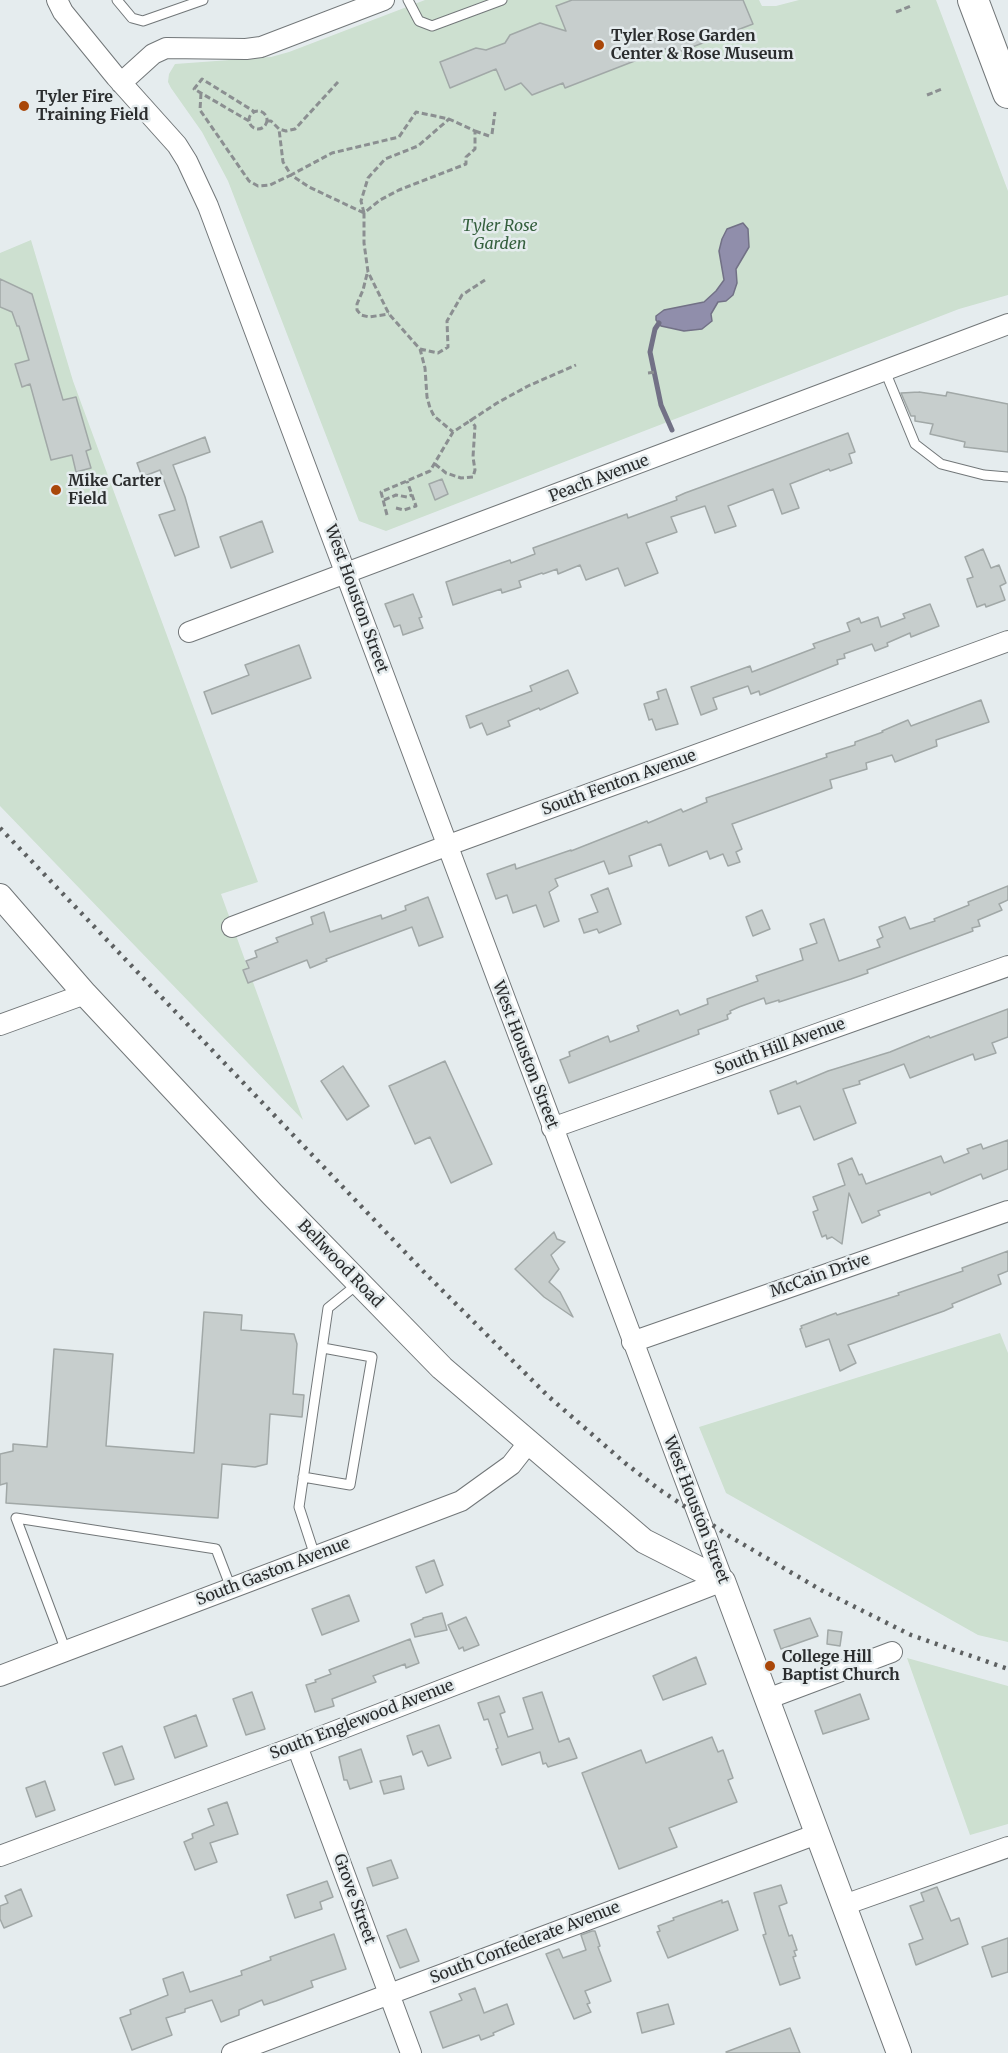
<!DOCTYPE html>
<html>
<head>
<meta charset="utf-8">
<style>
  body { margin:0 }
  canvas { display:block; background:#e5ecee }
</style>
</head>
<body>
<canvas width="1008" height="2053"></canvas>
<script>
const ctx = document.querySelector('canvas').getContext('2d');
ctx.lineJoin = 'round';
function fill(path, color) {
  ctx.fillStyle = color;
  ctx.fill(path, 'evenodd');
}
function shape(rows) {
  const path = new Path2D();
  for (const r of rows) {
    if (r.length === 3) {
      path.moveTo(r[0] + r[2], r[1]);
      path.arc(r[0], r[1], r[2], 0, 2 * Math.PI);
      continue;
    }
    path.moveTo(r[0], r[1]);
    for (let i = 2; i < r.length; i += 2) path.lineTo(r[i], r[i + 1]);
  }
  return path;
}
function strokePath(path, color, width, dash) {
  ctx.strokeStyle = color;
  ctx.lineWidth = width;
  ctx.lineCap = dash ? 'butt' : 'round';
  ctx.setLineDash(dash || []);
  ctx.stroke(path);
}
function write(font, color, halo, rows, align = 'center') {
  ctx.font = font + ' Merriweather,serif';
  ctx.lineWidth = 5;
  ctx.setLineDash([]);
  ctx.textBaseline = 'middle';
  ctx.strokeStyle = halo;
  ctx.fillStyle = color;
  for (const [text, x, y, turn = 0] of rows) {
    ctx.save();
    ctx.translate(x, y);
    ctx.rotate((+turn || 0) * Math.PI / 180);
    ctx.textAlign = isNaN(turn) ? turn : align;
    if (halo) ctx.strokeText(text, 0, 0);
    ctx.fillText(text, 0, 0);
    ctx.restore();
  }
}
fill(shape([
  [425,0,759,0,762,6,776,6,799,0,936,0,1008,191,1008,295,959,309,386,531,359,521,228,181,202,132,171,88,168,82,169,74,175,64,271,57,289,52],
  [31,240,73,381,258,882,221,894,303,1120,0,806,0,253],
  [1000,1333,1008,1353,1008,1642,978,1635,726,1493,699,1427],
  [907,1658,1008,1686,1008,1824,970,1835]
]), '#cde0d0');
const water = shape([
  [743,223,748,229,749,247,736,269,737,283,733,295,726,301,718,302,711,314,712,321,702,329,684,331,661,326,656,320,656,316,664,310,704,302,716,291,724,280,719,251,722,239,727,229,743,223]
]);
fill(water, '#908eab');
strokePath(water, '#727186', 1.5);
strokePath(shape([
  [659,323,655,329,650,352,661,405,672,430]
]), '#727186', 5);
const building = shape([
  [572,0,743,0,753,24,671,55,668,48,565,88,563,83,532,95,521,83,505,90,496,69,450,88,440,62,476,48,486,50,505,43,510,35,540,23,566,31,556,6,572,0],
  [0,279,32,294,63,400,76,397,91,449,86,451,91,468,76,472,72,455,51,460,30,384,22,387,15,364,29,360,19,326,17,326,12,312,0,307,0,279],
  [919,392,946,396,947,392,1008,404,1008,452,964,447,965,442,930,434,933,424,915,421,915,416,911,416,901,393,919,392],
  [848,433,855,452,849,454,852,463,830,471,829,469,790,484,799,508,782,514,773,489,728,506,736,526,715,533,705,506,671,517,677,532,646,543,658,573,625,586,618,568,586,580,580,565,558,574,557,569,543,574,542,573,519,581,521,587,502,593,501,589,453,605,446,582,510,560,511,563,535,554,533,548,627,514,628,518,677,500,676,497,685,493,848,433],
  [205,437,210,452,173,465,185,497,199,547,175,556,159,515,175,510,160,470,142,477,137,463,205,437],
  [442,479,448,494,435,500,429,484,442,479],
  [262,521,273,552,231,568,220,537,262,521],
  [983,549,991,568,999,565,1006,583,1000,586,1005,600,986,607,985,604,977,607,967,579,973,577,965,557,983,549],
  [413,594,422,617,419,618,423,628,403,635,400,625,394,627,385,604,413,594],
  [930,604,939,626,911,637,910,633,887,643,888,646,875,651,872,644,844,654,845,658,837,660,838,664,760,695,759,691,751,694,748,686,713,698,717,709,701,715,691,687,750,666,752,672,815,648,813,644,850,631,847,623,859,618,861,623,878,617,881,627,905,618,903,614,930,604],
  [299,645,311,678,212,714,204,692,249,675,245,665,299,645],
  [568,670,578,693,540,710,539,708,508,721,510,726,487,735,482,723,470,728,466,716,532,691,530,686,568,670],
  [666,689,678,724,656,730,652,719,649,720,644,704,659,699,657,692,666,689],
  [981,700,989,722,936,740,937,746,895,762,892,755,866,763,867,769,830,780,832,788,732,824,742,849,736,852,740,862,728,866,723,854,710,859,707,851,669,866,661,844,629,856,632,866,609,874,604,861,555,879,558,886,549,892,559,921,544,927,536,905,513,913,507,895,496,899,487,874,515,864,516,869,571,850,571,851,647,821,648,823,681,809,683,812,707,802,706,798,827,757,826,754,855,745,855,742,883,732,882,731,908,720,911,726,981,700],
  [1008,886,1008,900,999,904,1002,910,978,920,980,926,972,928,973,931,867,970,868,973,851,979,779,1002,779,1000,766,1004,764,998,739,1007,730,1011,731,1013,727,1015,728,1019,698,1030,699,1034,569,1083,560,1060,570,1056,569,1052,608,1036,610,1042,639,1031,637,1026,678,1010,680,1015,708,1004,707,999,758,981,756,976,803,960,800,949,817,943,810,924,824,919,839,961,880,947,877,940,883,937,879,927,905,917,910,929,935,921,934,919,969,905,968,902,1008,886],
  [608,888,621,924,599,933,597,929,584,933,579,919,598,912,591,895,608,888],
  [428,897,443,937,419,946,412,927,326,959,327,961,310,968,307,960,248,983,243,970,249,968,246,961,257,957,255,951,278,942,276,938,313,924,311,917,324,912,330,932,381,915,382,919,406,910,405,906,428,897],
  [762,910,770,929,753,936,746,917,762,910],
  [1008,1009,1008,1037,992,1043,996,1053,975,1060,973,1054,910,1078,904,1064,859,1081,860,1084,843,1089,856,1123,814,1140,800,1106,778,1114,770,1091,796,1081,797,1084,828,1071,890,1052,929,1036,930,1038,1008,1009],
  [445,1061,492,1164,451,1183,430,1137,415,1144,389,1086,445,1061],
  [343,1066,369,1106,347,1120,321,1081,343,1066],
  [1008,1140,1008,1169,983,1179,981,1174,931,1195,930,1192,878,1211,880,1215,862,1223,849,1193,842,1244,832,1237,827,1239,826,1235,822,1237,813,1212,818,1210,813,1197,845,1185,838,1164,852,1158,859,1175,862,1174,866,1184,941,1156,944,1163,969,1153,967,1149,981,1144,983,1149,1008,1140],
  [554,1232,557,1239,565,1242,551,1255,559,1269,549,1282,560,1292,573,1317,544,1297,515,1269,554,1232],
  [1008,1251,1008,1271,998,1275,1001,1284,952,1304,953,1307,944,1311,848,1345,856,1363,840,1371,829,1339,806,1347,800,1329,802,1328,801,1326,836,1313,837,1315,899,1295,898,1293,963,1271,962,1268,1008,1251],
  [204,1312,242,1315,241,1330,294,1334,297,1344,293,1394,304,1395,302,1417,270,1414,267,1464,255,1467,222,1464,218,1518,6,1503,7,1483,0,1485,0,1454,13,1451,13,1444,47,1447,54,1349,113,1354,106,1446,194,1453,204,1312],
  [434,1560,443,1585,426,1593,416,1567,434,1560],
  [349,1595,359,1621,322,1635,312,1609,349,1595],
  [442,1613,447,1630,415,1637,411,1624,423,1619,423,1618,442,1613],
  [466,1617,479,1645,464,1651,463,1647,459,1649,448,1625,466,1617],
  [810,1618,818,1636,781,1649,774,1630,810,1618],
  [828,1630,842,1632,840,1646,827,1644,828,1630],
  [410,1639,419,1663,406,1668,405,1664,373,1676,376,1682,332,1699,334,1706,315,1712,306,1685,316,1682,315,1680,331,1674,329,1670,410,1639],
  [696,1657,706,1684,663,1700,653,1676,696,1657],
  [252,1692,265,1729,246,1735,233,1699,252,1692],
  [542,1692,559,1742,569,1738,577,1758,548,1767,546,1763,543,1764,540,1752,502,1765,496,1749,498,1748,488,1719,484,1720,478,1703,499,1696,505,1712,500,1714,508,1737,533,1729,523,1698,542,1692],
  [860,1694,869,1719,823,1734,815,1711,860,1694],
  [196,1715,207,1746,175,1758,164,1727,196,1715],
  [439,1725,451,1758,428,1766,422,1751,413,1755,407,1736,439,1725],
  [712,1737,718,1752,723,1750,733,1778,728,1780,737,1802,669,1828,677,1847,619,1869,582,1773,641,1750,646,1763,712,1737],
  [122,1746,134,1779,115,1785,103,1753,122,1746],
  [361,1749,372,1782,350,1789,347,1780,344,1780,339,1757,361,1749],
  [401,1776,404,1789,384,1794,380,1781,401,1776],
  [45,1781,55,1810,36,1817,26,1788,45,1781],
  [227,1802,238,1834,210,1843,217,1862,195,1870,184,1842,193,1838,192,1834,214,1825,208,1809,227,1802],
  [391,1860,398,1878,373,1886,367,1868,391,1860],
  [327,1881,333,1897,320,1902,322,1909,295,1918,287,1895,327,1881],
  [781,1885,787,1903,779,1906,789,1936,792,1935,797,1950,794,1951,796,1956,793,1957,800,1978,780,1985,763,1935,766,1934,754,1893,781,1885],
  [937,1887,951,1921,959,1918,968,1944,916,1965,909,1944,923,1939,910,1906,924,1901,921,1893,937,1887],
  [21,1889,32,1916,4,1928,0,1919,0,1906,8,1903,5,1896,21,1889],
  [722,1900,722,1903,728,1901,738,1930,668,1958,657,1932,660,1931,658,1926,674,1920,673,1918,722,1900],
  [406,1929,419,1961,400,1968,387,1936,406,1929],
  [592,1931,595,1931,600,1946,598,1947,611,1981,585,1991,590,2003,587,2004,591,2012,574,2019,546,1954,559,1949,563,1958,586,1950,581,1935,592,1931],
  [334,1934,346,1969,311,1981,313,1987,276,2001,264,2005,262,2000,239,2010,239,2015,221,2022,212,2000,185,2009,185,2012,166,2018,172,2035,132,2050,120,2018,131,2014,130,2010,168,1995,163,1979,183,1972,190,1992,242,1975,241,1971,271,1960,270,1957,334,1934],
  [1008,1938,1008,1972,992,1977,982,1947,1008,1938],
  [475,1988,484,2013,507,2004,514,2024,493,2033,494,2035,481,2040,479,2035,443,2048,430,2012,462,2000,459,1994,475,1988],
  [668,2004,674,2024,642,2033,637,2013,668,2004],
  [790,2028,800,2053,727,2053,726,2052,790,2028]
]);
fill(building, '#c7cecd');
strokePath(building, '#a1a8a7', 1.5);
const service = shape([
  [117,0,132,18,143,21,203,0],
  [408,0,419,21,432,26,502,0],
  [885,371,915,444,941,464,984,475,1008,477],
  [303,1477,350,1485,372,1357,323,1348],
  [315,1556,299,1507,328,1308,359,1283],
  [66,1651,16,1518,216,1549,231,1588]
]);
const minor = shape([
  [121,83,153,54,166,48,246,49,261,47,384,0],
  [189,632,1008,324],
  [232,927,446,846,1008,641],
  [0,1025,85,994],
  [552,1128,1008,966],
  [632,1342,1008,1211],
  [0,1676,461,1501,511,1465,529,1442],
  [767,1699,892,1652],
  [297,1746,411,2053],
  [0,1856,297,1746,723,1581,208,206,187,161,177,145,116,77,63,12,57,0],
  [844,1905,1008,1847],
  [232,2053,817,1834]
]);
const tertiary = shape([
  [0,896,85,994,272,1194,442,1368,644,1541,723,1581,899,2053]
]);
const primary = shape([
  [973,0,1008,93]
]);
strokePath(service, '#727779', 11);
strokePath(minor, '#727779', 22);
strokePath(tertiary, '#727779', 26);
strokePath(primary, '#727779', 32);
strokePath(shape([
  [896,12,911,6],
  [201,93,200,110,249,181,258,186,270,185,291,175,283,162,279,129],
  [927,95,942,89],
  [258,120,9],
  [249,121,194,89,202,79,255,112],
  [267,121,271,121,279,129,286,131,295,129,338,82],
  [475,131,489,136],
  [492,134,495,112],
  [364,213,309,187,291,175,332,153,399,137,416,112,449,119,475,131,475,149,466,157,466,164,399,190,380,200,364,213,364,243,368,272,389,314,420,349,425,368,427,397,430,408,434,416,453,432],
  [364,213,361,201,368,178,385,159,418,146,449,119],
  [367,274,363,290,357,304,357,310,361,315,369,317,389,314],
  [420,349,438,353,448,347,447,321,462,295,485,280],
  [648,373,657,372],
  [435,464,446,473,461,478,473,477,475,470,473,457,475,426,470,419],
  [384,500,396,495,407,497,412,495],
  [396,508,404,510,416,506,407,481],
  [387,515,381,492,430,471,453,432,497,403,528,386,576,365]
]), '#8b8f91', 3, [6, 3]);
strokePath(service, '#fff', 9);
strokePath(minor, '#fff', 20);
strokePath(tertiary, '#fff', 24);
strokePath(primary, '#fff', 30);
strokePath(shape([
  [0,828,423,1271,548,1396,625,1463,660,1490,729,1536,821,1590,911,1635,1008,1669]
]), '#5d6061', 4.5, [3, 6]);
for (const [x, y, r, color] of [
  [599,45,6,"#a94709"],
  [24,106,6,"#a94709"],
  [56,490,6,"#a94709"],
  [770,1666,6,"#a94709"]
]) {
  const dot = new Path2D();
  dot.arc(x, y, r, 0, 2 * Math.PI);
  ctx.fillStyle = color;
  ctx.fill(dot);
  strokePath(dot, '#e5ecee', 2);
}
write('bold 16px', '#2b2d2e', '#e5ecee', [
  ["Tyler Rose Garden",611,36],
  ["Center & Rose Museum",611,54],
  ["Tyler Fire",36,97],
  ["Training Field",36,115],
  ["Mike Carter",68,481],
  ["Field",68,499],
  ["College Hill",782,1657],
  ["Baptist Church",782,1675]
], 'left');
write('italic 16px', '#345f3d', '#e5ecee', [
  ["Tyler Rose",500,226],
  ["Garden",500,244]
]);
write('16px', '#2b2d2e', '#e5ecee', [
  ["Peach Avenue",599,479,-21],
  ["West Houston Street",356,599,70],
  ["South Fenton Avenue",619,783,-20],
  ["South Hill Avenue",780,1047,-20],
  ["West Houston Street",525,1055,69],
  ["Bellwood Road",340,1264,46],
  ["McCain Drive",820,1276,-19],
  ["West Houston Street",696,1510,69],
  ["South Gaston Avenue",273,1572,-21],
  ["South Englewood Avenue",362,1720,-21],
  ["Grove Street",354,1899,70],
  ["South Confederate Avenue",525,1943,-21]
]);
</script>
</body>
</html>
